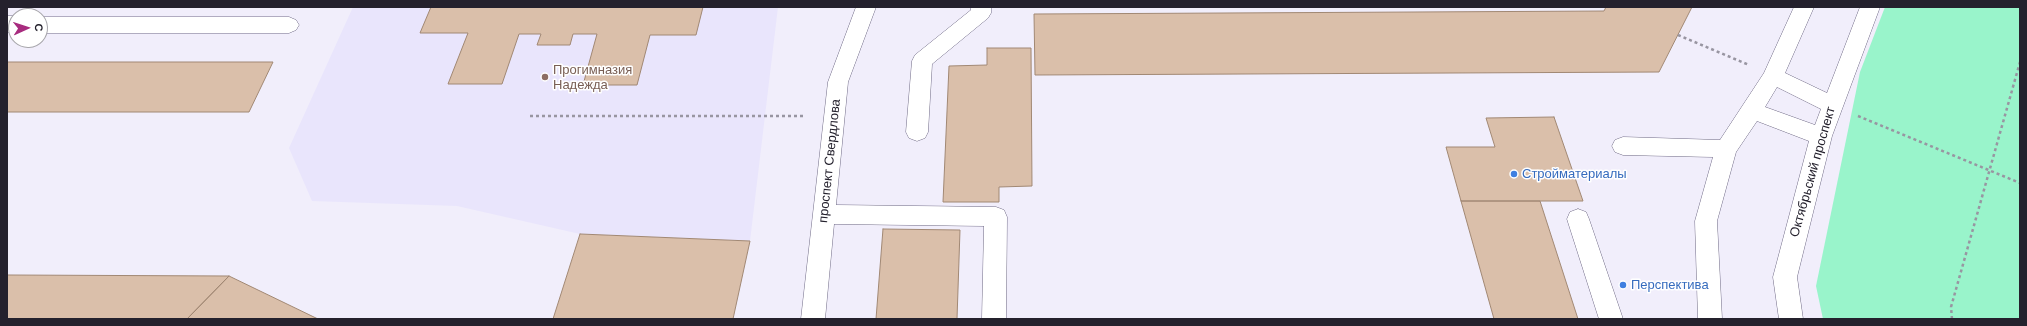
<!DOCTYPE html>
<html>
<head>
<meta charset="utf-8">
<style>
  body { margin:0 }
  #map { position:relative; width:2027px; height:326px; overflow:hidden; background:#f1eefb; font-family:Arial,sans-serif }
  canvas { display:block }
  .frame { position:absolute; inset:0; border:8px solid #24212d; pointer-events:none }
  .north { position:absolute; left:8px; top:8px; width:40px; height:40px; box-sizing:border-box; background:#fff; border:1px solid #a7a6ab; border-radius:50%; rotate:87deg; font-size:11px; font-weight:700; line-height:16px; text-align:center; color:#24212d }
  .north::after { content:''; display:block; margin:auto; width:14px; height:18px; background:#a82c7f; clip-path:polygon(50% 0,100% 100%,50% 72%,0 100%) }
</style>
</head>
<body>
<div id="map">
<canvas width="2027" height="326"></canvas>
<div class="frame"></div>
<div class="north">С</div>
</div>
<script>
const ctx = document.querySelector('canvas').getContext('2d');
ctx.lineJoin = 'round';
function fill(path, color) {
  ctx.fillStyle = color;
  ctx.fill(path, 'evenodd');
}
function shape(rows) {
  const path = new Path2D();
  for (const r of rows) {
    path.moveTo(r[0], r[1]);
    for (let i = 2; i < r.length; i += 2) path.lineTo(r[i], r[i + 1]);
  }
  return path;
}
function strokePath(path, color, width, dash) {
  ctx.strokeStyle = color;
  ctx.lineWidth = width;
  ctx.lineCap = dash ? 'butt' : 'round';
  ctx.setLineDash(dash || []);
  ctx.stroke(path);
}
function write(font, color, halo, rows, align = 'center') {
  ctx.font = font + ' Arial,sans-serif';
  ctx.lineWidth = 3;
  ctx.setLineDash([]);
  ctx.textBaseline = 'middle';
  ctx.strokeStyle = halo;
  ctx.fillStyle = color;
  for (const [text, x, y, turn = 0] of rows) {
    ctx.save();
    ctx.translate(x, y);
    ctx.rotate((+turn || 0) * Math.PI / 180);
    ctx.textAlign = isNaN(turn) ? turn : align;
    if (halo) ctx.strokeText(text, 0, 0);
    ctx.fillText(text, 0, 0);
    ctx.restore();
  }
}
fill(shape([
  [353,7,778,7,750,241,580,234,457,206,312,201,289,148]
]), '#e9e5fc');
fill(shape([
  [1885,7,2020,7,2020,319,1823,319,1816,286,1860,72]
]), '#99f4cb');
const building = shape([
  [431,7,703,7,696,35,650,35,637,85,583,85,597,34,573,34,570,45,537,45,541,34,519,34,502,84,448,84,468,33,420,33,431,7],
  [1606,7,1692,7,1659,72,1035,75,1034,14,1604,11,1606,7],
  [987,48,1031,48,1032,186,999,187,999,202,943,202,949,66,987,65,987,48],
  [7,62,273,62,249,112,7,112,7,62],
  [1554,117,1583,201,1461,201,1446,147,1495,147,1486,118,1554,117],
  [1461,201,1540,201,1578,319,1494,319,1461,201],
  [883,229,960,230,957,319,876,319,883,229],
  [580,234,750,241,733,319,553,319,580,234],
  [7,275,229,276,187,319,7,319,7,275],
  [229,276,318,319,187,319,229,276]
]);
fill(building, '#dabfaa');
strokePath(building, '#a18874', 1);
const minor = shape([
  [856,7,876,7,848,82,836,205,996,207,1004,210,1007,217,1006,319,982,319,984,226,834,224,825,319,801,319,828,82,856,7],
  [971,7,991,7,991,13,988,18,932,64,928,132,925,138,917,141,909,138,906,132,912,61,915,55,971,10,971,7],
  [1794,7,1814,7,1785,73,1827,93,1860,7,1880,7,1832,136,1797,277,1803,319,1779,319,1773,277,1809,141,1757,121,1736,152,1717,221,1722,319,1698,319,1695,221,1713,157,1623,155,1615,152,1612,146,1615,140,1623,137,1720,140,1764,73,1794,7],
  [1777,87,1821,109,1815,125,1765,107,1777,87],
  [7,16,16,16,16,32,7,32,7,16],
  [40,17,289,17,296,20,299,25,296,30,289,33,40,33,40,17],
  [1578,209,1586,212,1589,219,1623,319,1599,319,1567,219,1570,212,1578,209]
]);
strokePath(minor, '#706b86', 1);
strokePath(shape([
  [1678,35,1749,65],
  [530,116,806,116],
  [1858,116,2020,183],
  [1952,319,1951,307,2020,62]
]), '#9895a1', 2.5, [3, 3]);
fill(minor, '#fff');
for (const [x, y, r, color] of [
  [545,77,4,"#8d6e63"],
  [1514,174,4,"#3f7fe0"],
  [1623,285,4,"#3f7fe0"]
]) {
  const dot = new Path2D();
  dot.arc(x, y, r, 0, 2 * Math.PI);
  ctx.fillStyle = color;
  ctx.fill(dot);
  strokePath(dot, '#fff', 1.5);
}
write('13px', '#785e54', '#fff', [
  ["Прогимназия",553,70],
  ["Надежда",553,85]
], 'left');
write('13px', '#24212d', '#fff', [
  ["проспект Свердлова",830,161,-84],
  ["Октябрьский проспект",1813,172,-74]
]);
write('13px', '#366cbe', '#fff', [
  ["Стройматериалы",1522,174],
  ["Перспектива",1631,285]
], 'left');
</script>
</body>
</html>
